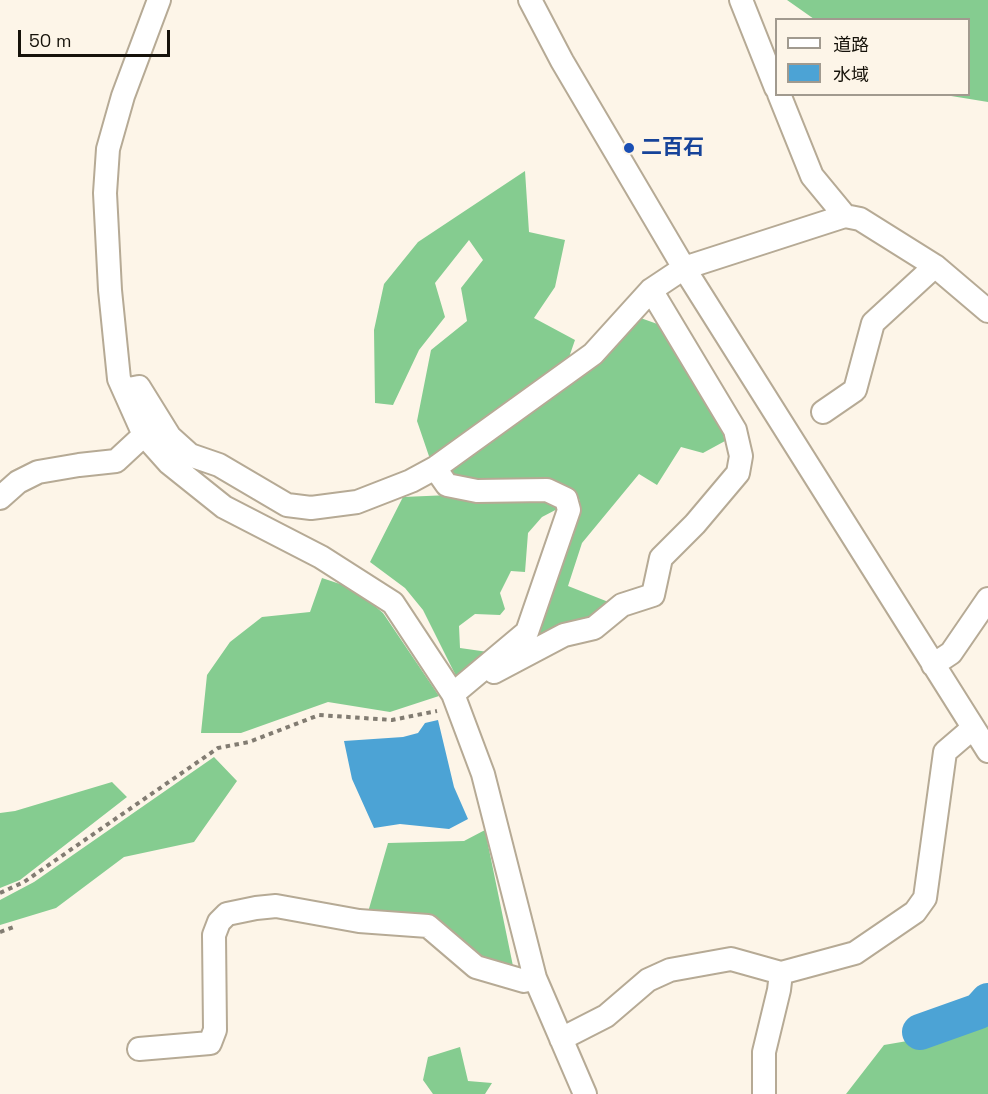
<!DOCTYPE html>
<html>
<head>
<meta charset="utf-8">
<style>
  body { margin:0 }
  #map { position:relative; width:988px; height:1094px; overflow:hidden; background:#fdf5e8; font-family:"Space Grotesk","Noto Sans JP",sans-serif }
  canvas { display:block }
  .legend { position:absolute; left:775px; top:18px; width:195px; height:78px; box-sizing:border-box; background:#fdf5e8; border:2px solid #a19a8f; margin:0; padding:8px 10px; list-style:none; font-size:18px; color:#16120a }
  .legend li { display:flex; align-items:center; gap:12px; height:30px }
  .legend b { width:30px; border:2px solid #a19a8f }
  .scale { position:absolute; left:18px; top:30px; width:152px; height:27px; box-sizing:border-box; border:3px solid #16120a; border-top:0; padding-left:8px; font-size:18px; line-height:21px; white-space:nowrap; color:#16120a; -webkit-text-stroke:4px #fdf5e8; paint-order:stroke }
</style>
</head>
<body>
<div id="map">
<canvas width="988" height="1094"></canvas>
<ul class="legend">
<li><b style="height:8px;background:#fff"></b>道路</li>
<li><b style="height:16px;background:#4ca3d5"></b>水域</li>
</ul>
<div class="scale">50 m</div>
</div>
<script>
const ctx = document.querySelector('canvas').getContext('2d');
ctx.lineJoin = 'round';
function fill(path, color) {
  ctx.fillStyle = color;
  ctx.fill(path, 'evenodd');
}
function shape(rows) {
  const path = new Path2D();
  for (const r of rows) {
    path.moveTo(r[0], r[1]);
    for (let i = 2; i < r.length; i += 2) path.lineTo(r[i], r[i + 1]);
  }
  return path;
}
function strokePath(path, color, width, dash) {
  ctx.strokeStyle = color;
  ctx.lineWidth = width;
  ctx.lineCap = dash ? 'butt' : 'round';
  ctx.setLineDash(dash || []);
  ctx.stroke(path);
}
function write(font, color, halo, rows, align = 'center') {
  ctx.font = font + ' "Space Grotesk","Noto Sans JP",sans-serif';
  ctx.lineWidth = 4.5;
  ctx.setLineDash([]);
  ctx.textBaseline = 'middle';
  ctx.strokeStyle = halo;
  ctx.fillStyle = color;
  for (const [text, x, y, turn = 0] of rows) {
    ctx.save();
    ctx.translate(x, y);
    ctx.rotate((+turn || 0) * Math.PI / 180);
    ctx.textAlign = isNaN(turn) ? turn : align;
    if (halo) ctx.strokeText(text, 0, 0);
    ctx.fillText(text, 0, 0);
    ctx.restore();
  }
}
fill(shape([
  [787,0,988,0,988,102,945,95,968,94,968,20,814,19],
  [525,171,529,232,565,240,555,287,534,318,575,340,566,366,431,462,417,421,431,350,467,321,461,288,483,260,469,240,435,283,445,317,419,350,393,405,375,403,374,330,384,284,418,242],
  [635,316,663,326,715,408,725,441,703,453,681,447,657,485,639,474,582,543,568,586,611,603,591,624,523,650,533,634,580,500,548,488,447,476,440,468],
  [473,494,548,495,563,506,542,517,528,533,525,572,511,571,500,593,505,609,500,615,475,614,459,626,460,648,488,652,473,668,456,676,423,610,405,588,370,562,403,497],
  [322,578,355,589,383,613,439,696,390,712,328,702,241,733,201,733,207,675,230,642,262,617,310,612],
  [214,757,237,781,194,842,124,857,56,908,0,925,0,900,34,882],
  [112,782,127,797,20,880,0,888,0,813,15,811],
  [485,830,513,966,366,919,388,843,464,841],
  [988,1012,988,1094,846,1094,884,1045,919,1039,984,1015],
  [460,1047,468,1081,492,1083,485,1094,433,1094,423,1080,428,1057]
]), '#85cc90');
fill(shape([
  [438,720,454,787,468,819,449,829,400,824,374,828,352,779,344,741,403,737,418,733,425,723]
]), '#4ca3d5');
strokePath(shape([
  [920,1032,979,1011,988,1001]
]), '#4ca3d5', 36);
const minor = shape([
  [159,0,123,96,108,149,105,193,110,290,119,379,144,435,169,463,224,507,321,557,393,603,453,694,483,774,535,978,585,1094],
  [530,0,562,61,684,268,988,751],
  [741,0,776,88],
  [779,94,812,176,845,216],
  [124,390,139,387,170,437,190,455,219,465,287,505,311,508,357,502,411,481,435,468],
  [823,412,855,390,873,323,935,266],
  [0,498,18,482,38,472,79,465,116,461,144,435],
  [933,665,951,653,988,599],
  [494,672,564,635,594,628,622,605,653,595,661,558,695,524,738,473,741,456,735,430,651,290],
  [453,694,527,632,569,510,566,499,547,490,477,491,447,485,435,468,593,354,651,290,684,268,845,216,860,219,935,266,988,311],
  [561,1039,606,1016,648,980,670,970,731,959,781,973,855,953,915,912,925,898,945,752,973,728],
  [139,1049,210,1043,215,1030,214,935,219,922,227,914,256,908,276,906,359,921,428,926,476,967,524,981,535,978],
  [764,1094,764,1052,779,990,781,973]
]);
strokePath(minor, '#b6aa95', 26);
strokePath(shape([
  [0,893,24,882,218,748,249,742,319,715,392,720,437,711],
  [0,932,14,927]
]), '#827c72', 4, [4.5, 4.5]);
strokePath(minor, '#fff', 22);
for (const [x, y, r, color] of [
  [629,148,6,"#1a4fb4"]
]) {
  const dot = new Path2D();
  dot.arc(x, y, r, 0, 2 * Math.PI);
  ctx.fillStyle = color;
  ctx.fill(dot);
  strokePath(dot, '#fdf5e8', 2);
}
write('bold 21px', '#164399', '#fdf5e8', [
  ["二百石",641,148]
], 'left');
</script>
</body>
</html>
